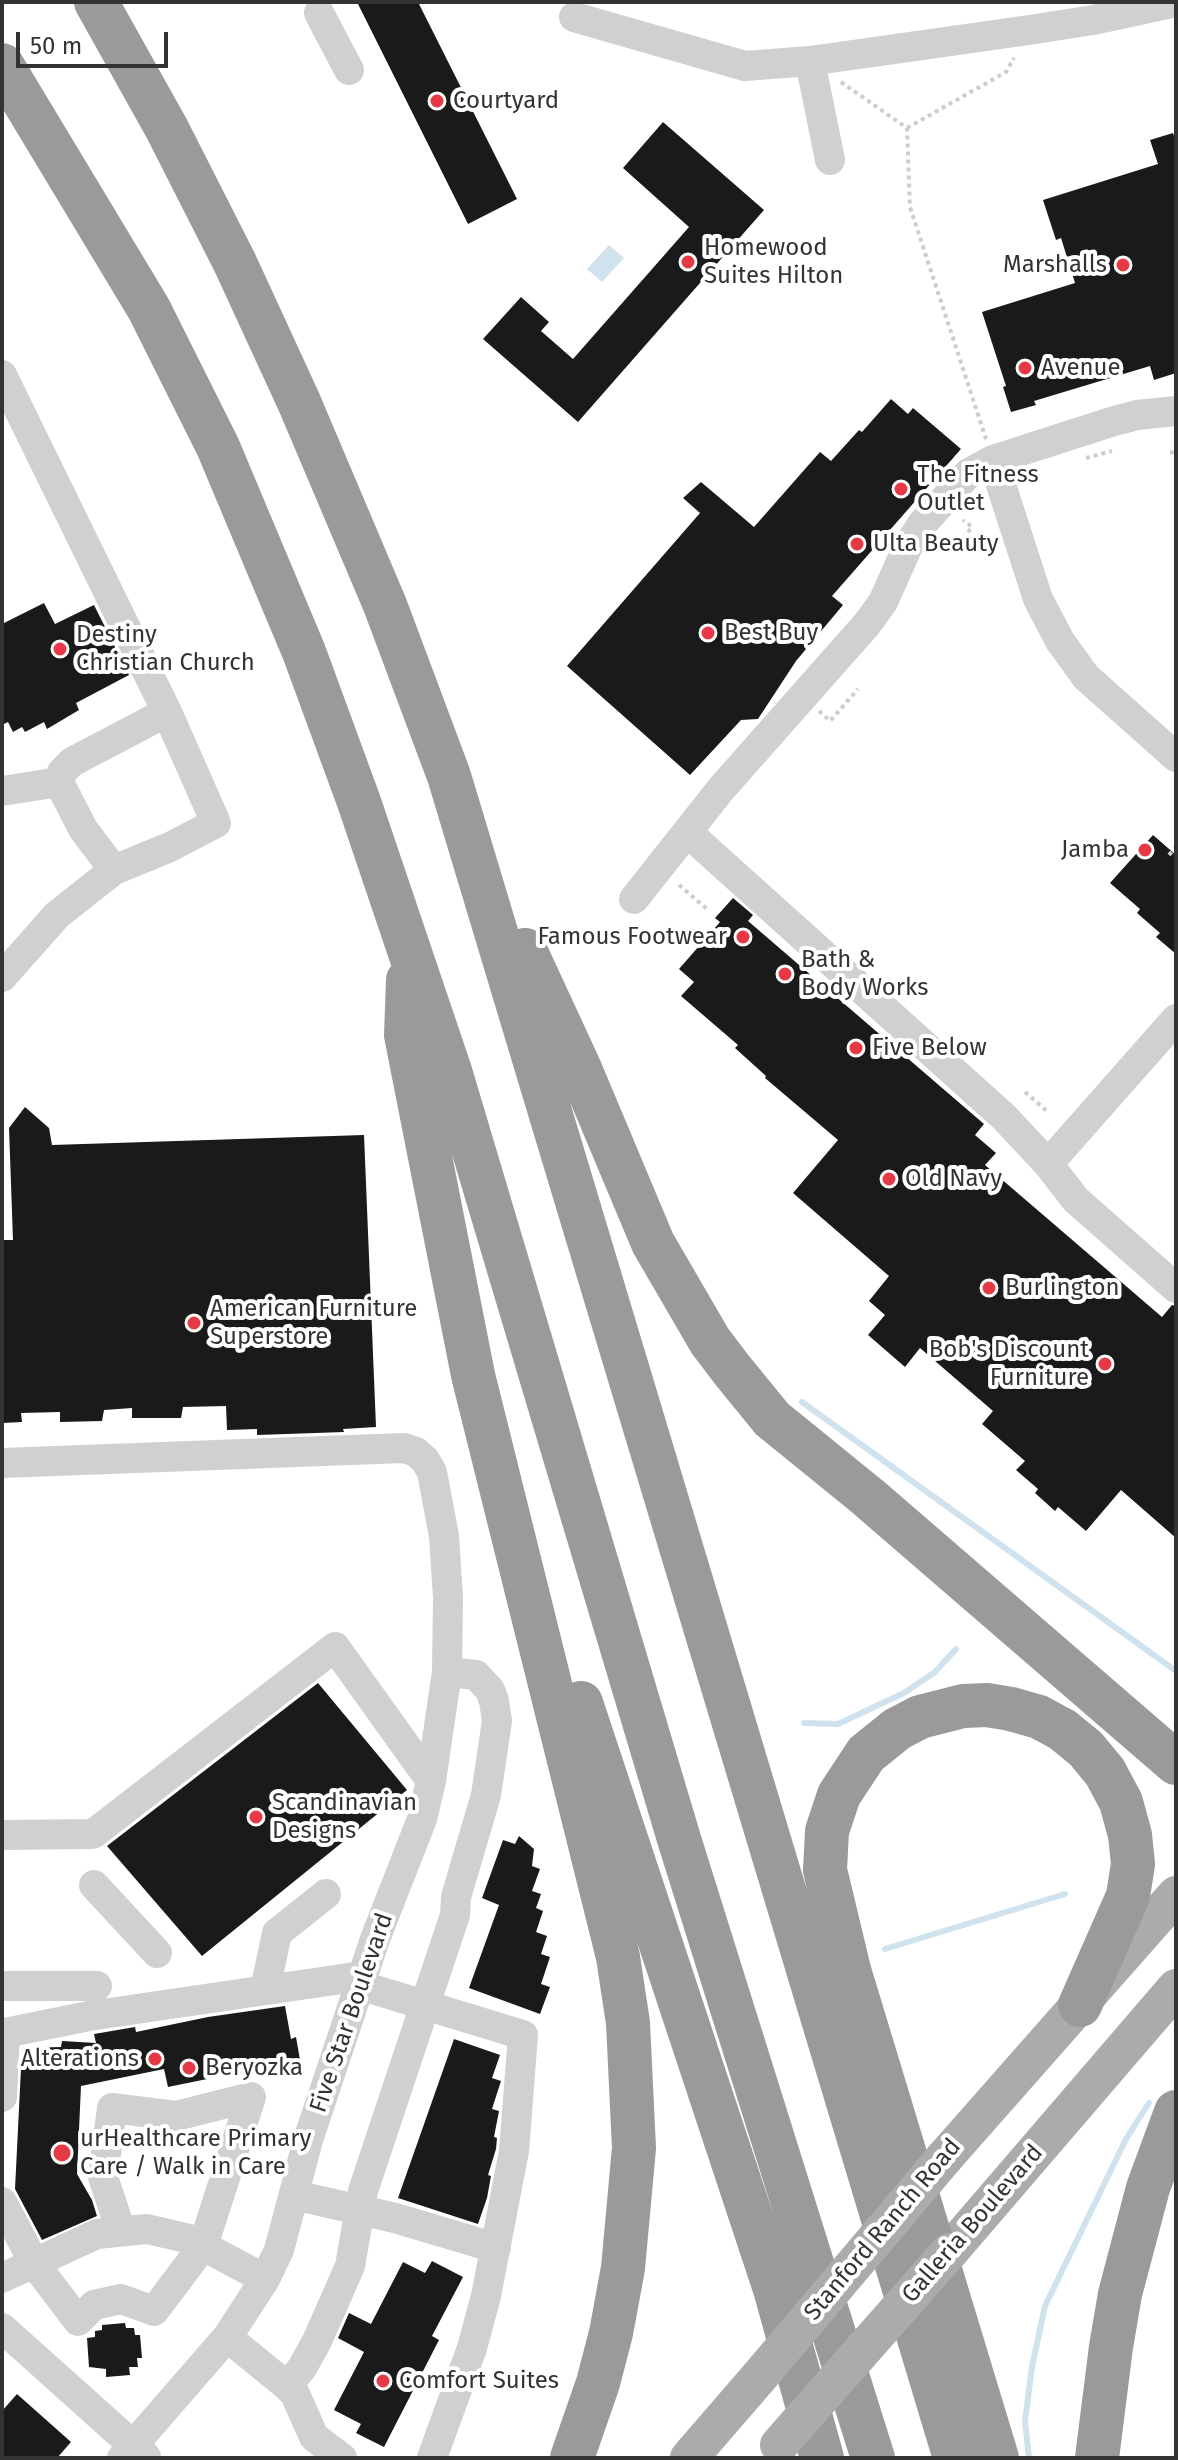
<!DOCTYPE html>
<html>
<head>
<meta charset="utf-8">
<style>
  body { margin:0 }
  #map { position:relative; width:1178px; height:2460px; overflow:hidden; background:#fff; font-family:"Fira Sans",sans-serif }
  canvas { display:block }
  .frame { position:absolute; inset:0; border:4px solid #333; pointer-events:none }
  .scale { position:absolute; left:16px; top:32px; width:152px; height:36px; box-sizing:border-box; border:4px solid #333; border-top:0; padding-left:10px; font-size:24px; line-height:28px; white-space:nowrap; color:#333; -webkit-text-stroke:6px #fff; paint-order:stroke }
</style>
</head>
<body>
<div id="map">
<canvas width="1178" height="2460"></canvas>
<div class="frame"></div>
<div class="scale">50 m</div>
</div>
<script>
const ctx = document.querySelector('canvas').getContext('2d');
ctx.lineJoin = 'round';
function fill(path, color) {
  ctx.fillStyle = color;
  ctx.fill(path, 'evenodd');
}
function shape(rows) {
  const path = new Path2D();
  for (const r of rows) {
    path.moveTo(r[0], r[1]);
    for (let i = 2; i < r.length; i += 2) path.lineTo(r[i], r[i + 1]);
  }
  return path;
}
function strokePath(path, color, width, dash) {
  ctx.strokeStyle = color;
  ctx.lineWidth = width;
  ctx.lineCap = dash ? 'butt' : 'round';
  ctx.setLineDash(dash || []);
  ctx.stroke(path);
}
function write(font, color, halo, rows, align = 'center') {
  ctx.font = font + ' "Fira Sans",sans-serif';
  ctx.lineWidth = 8;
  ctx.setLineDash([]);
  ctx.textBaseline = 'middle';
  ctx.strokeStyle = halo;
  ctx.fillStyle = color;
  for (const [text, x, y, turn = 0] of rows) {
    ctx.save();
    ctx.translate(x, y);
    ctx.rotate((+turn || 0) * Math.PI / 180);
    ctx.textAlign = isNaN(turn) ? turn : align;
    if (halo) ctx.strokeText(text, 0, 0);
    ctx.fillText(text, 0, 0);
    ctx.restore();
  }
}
fill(shape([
  [609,245,624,258,602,282,587,269]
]), '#cfe2ee');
strokePath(shape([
  [802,1402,1176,1671],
  [804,1723,838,1724,904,1693,935,1672,956,1649],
  [885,1949,1065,1894],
  [1029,2458,1025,2421,1032,2367,1045,2306,1126,2139,1149,2103]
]), '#cfe2ee', 6);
fill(shape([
  [357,2,418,2,517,199,468,224],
  [663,122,764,210,578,422,483,339,521,297,549,322,541,331,573,359,689,227,623,168],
  [1173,133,1176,142,1176,373,1154,380,1150,366,1034,401,1036,405,1011,412,1003,387,1006,386,982,312,1075,283,1061,238,1056,240,1043,200,1158,164,1150,140],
  [891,399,908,414,913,408,961,449,832,596,843,605,796,661,758,719,741,720,690,775,567,666,700,513,683,498,701,482,754,527,820,452,831,461,859,430,862,432],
  [44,603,55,624,94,605,129,675,76,703,79,710,47,729,44,722,25,732,22,727,13,732,8,722,2,725,2,624],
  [1153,835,1176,855,1176,954,1156,937,1160,933,1137,913,1140,909,1110,883],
  [733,898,753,915,748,921,984,1124,975,1135,996,1153,985,1165,1162,1317,1172,1305,1176,1306,1176,1538,1121,1490,1086,1531,1058,1507,1055,1511,1035,1493,1038,1489,1016,1470,1025,1461,982,1424,993,1411,920,1348,905,1367,868,1335,885,1315,869,1301,889,1276,793,1193,838,1140,765,1078,766,1076,735,1048,738,1045,681,996,694,982,679,969,720,922,715,918],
  [25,1107,49,1128,52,1145,364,1135,376,1427,343,1429,344,1432,257,1435,257,1429,227,1430,226,1406,183,1407,181,1418,132,1418,132,1408,104,1410,102,1421,60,1422,60,1412,21,1413,22,1422,2,1423,2,1240,13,1240,9,1128],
  [318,1683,407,1790,202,1956,107,1846],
  [519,1836,534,1849,532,1866,540,1869,532,1891,541,1894,536,1908,543,1911,536,1932,547,1936,541,1954,550,1957,541,1984,550,1987,540,2014,469,1988,499,1905,482,1898,503,1840,515,1844],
  [285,2006,291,2039,296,2037,300,2060,168,2087,164,2069,81,2086,77,2174,92,2200,97,2216,42,2240,15,2189,22,2048,61,2047,62,2041,96,2043,94,2034,100,2033,135,2027,136,2032,208,2017],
  [454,2039,500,2055,492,2078,501,2081,492,2109,499,2111,494,2137,497,2138,496,2149,488,2175,491,2176,487,2198,478,2224,398,2198],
  [432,2261,463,2277,432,2336,439,2340,384,2447,356,2433,361,2424,334,2410,364,2352,338,2338,349,2313,371,2324,403,2262,425,2273],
  [125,2323,126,2328,134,2328,135,2335,140,2335,142,2358,137,2358,138,2367,129,2367,130,2375,106,2377,106,2369,89,2367,87,2338,95,2337,95,2331,102,2330,102,2325],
  [17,2394,71,2442,57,2458,2,2458,2,2411]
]), '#1a1a1a');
strokePath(shape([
  [841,82,907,128,910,207,986,439],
  [907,128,1006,72,1014,58],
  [1170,453,1176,451],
  [1086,458,1112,451],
  [953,551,972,527,963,520],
  [819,711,830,721,858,689],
  [1169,855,1176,847],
  [679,885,707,909],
  [1025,1092,1048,1112]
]), '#cdcdcd', 4, [4, 4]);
strokePath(shape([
  [319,13,349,70],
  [574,17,745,66,810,61,1029,30,1093,20,1176,2],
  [810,61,830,160],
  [2,375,167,712,216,823,170,847,114,870,57,915,2,977],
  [993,460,1038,599,1060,641,1086,677,1176,757],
  [2,791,59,782],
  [687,832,1004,1117,1048,1164,1076,1200,1176,1288],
  [114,870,83,829,59,782,62,772,72,762,167,712],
  [634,899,721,789,867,624,883,602,908,546,922,524,969,473,993,460,1111,422,1137,415,1176,411],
  [1048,1164,1176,1019],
  [2,1463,404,1448,416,1452,425,1460,432,1472,444,1536,448,1598,447,1672,431,1781,422,1819,375,1939,308,2140,279,2250,265,2279,228,2336,122,2458],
  [2,1835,93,1834,335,1647,431,1781],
  [94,1885,157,1953],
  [359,1985,523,2035,514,2151,486,2296,472,2348,432,2458],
  [2,1986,97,1986],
  [265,1990,277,1933,326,1894],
  [2,2097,5,2033,89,2016,362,1976],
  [294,2195,395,2218,496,2248],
  [2,2202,34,2263,78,2321,94,2305,121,2299,154,2311,203,2246,251,2097,176,2116,112,2108,103,2177,121,2231],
  [2,2278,97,2234,147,2229,190,2239,265,2279],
  [2,2328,146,2457],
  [227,2337,287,2386,295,2394,314,2437,342,2458],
  [287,2386,302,2368,317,2341,350,2266,363,2191,455,1915,456,1897,486,1795,497,1721,494,1701,490,1690,476,1675,447,1672]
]), '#d0d0d0', 30);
strokePath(shape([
  [945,2157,1176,1895],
  [949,2252,1176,1988],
  [689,2458,759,2377]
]), '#ababab', 38);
strokePath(shape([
  [96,2,167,129,235,263,299,402,385,605,449,776,955,2458],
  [2,65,149,309,218,447,304,652,359,802,450,1071,679,1839,873,2458],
  [525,950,580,1069,653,1243,710,1341,732,1370,772,1419,868,1497,1176,1763],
  [408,980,406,1035,473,1375,618,1957,628,2023,634,2148,623,2268,611,2333,598,2383,572,2458],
  [581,1703,775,2289,822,2458],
  [997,2458,849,1970,825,1870,827,1831,839,1795,866,1754,897,1729,920,1717,963,1706,987,1705,1011,1709,1039,1717,1063,1730,1086,1749,1105,1772,1121,1802,1130,1835,1133,1864,1128,1896,1080,2005],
  [1097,2458,1111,2347,1120,2294,1148,2188,1176,2112]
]), '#9a9a9a', 44);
strokePath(shape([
  [759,2377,945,2157],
  [779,2445,949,2252]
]), '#ababab', 38);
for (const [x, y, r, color] of [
  [437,101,8,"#e63946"],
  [688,262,8,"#e63946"],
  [1123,265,8,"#e63946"],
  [1025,368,8,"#e63946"],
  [901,489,8,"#e63946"],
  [857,544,8,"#e63946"],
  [708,633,8,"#e63946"],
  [60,649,8,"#e63946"],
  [1145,850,8,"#e63946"],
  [743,937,8,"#e63946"],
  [785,974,8,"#e63946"],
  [856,1048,8,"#e63946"],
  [889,1179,8,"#e63946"],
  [989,1288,8,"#e63946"],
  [194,1323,8,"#e63946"],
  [1105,1364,8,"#e63946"],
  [256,1817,8,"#e63946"],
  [155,2059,8,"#e63946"],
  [189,2068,8,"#e63946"],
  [62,2153,10,"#e63946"],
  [383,2381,8,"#e63946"]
]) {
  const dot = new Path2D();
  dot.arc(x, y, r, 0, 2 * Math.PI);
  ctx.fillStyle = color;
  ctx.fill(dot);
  strokePath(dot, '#fff', 3);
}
write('24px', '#333', '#fff', [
  ["Courtyard",453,101],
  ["Homewood",704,248],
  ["Suites Hilton",704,276],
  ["Marshalls",1107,265,"right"],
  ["Avenue",1041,368],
  ["The Fitness",917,475],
  ["Outlet",917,503],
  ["Ulta Beauty",873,544],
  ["Best Buy",724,633],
  ["Destiny",76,635],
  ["Christian Church",76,663],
  ["Jamba",1129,850,"right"],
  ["Famous Footwear",727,937,"right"],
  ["Bath &",801,960],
  ["Body Works",801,988],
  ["Five Below",872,1048],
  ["Old Navy",905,1179],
  ["Burlington",1005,1288],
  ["American Furniture",210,1309],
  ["Superstore",210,1337],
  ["Bob's Discount",1089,1350,"right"],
  ["Furniture",1089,1378,"right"],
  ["Scandinavian",272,1803],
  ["Designs",272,1831],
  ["Alterations",139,2059,"right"],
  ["Beryozka",205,2068],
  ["urHealthcare Primary",80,2139],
  ["Care / Walk in Care",80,2167],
  ["Comfort Suites",399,2381]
], 'left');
write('24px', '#333', '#fff', [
  ["Five Star Boulevard",352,2013,-71],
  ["Galleria Boulevard",973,2224,-49],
  ["Stanford Ranch Road",883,2230,-50]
]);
</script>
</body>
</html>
